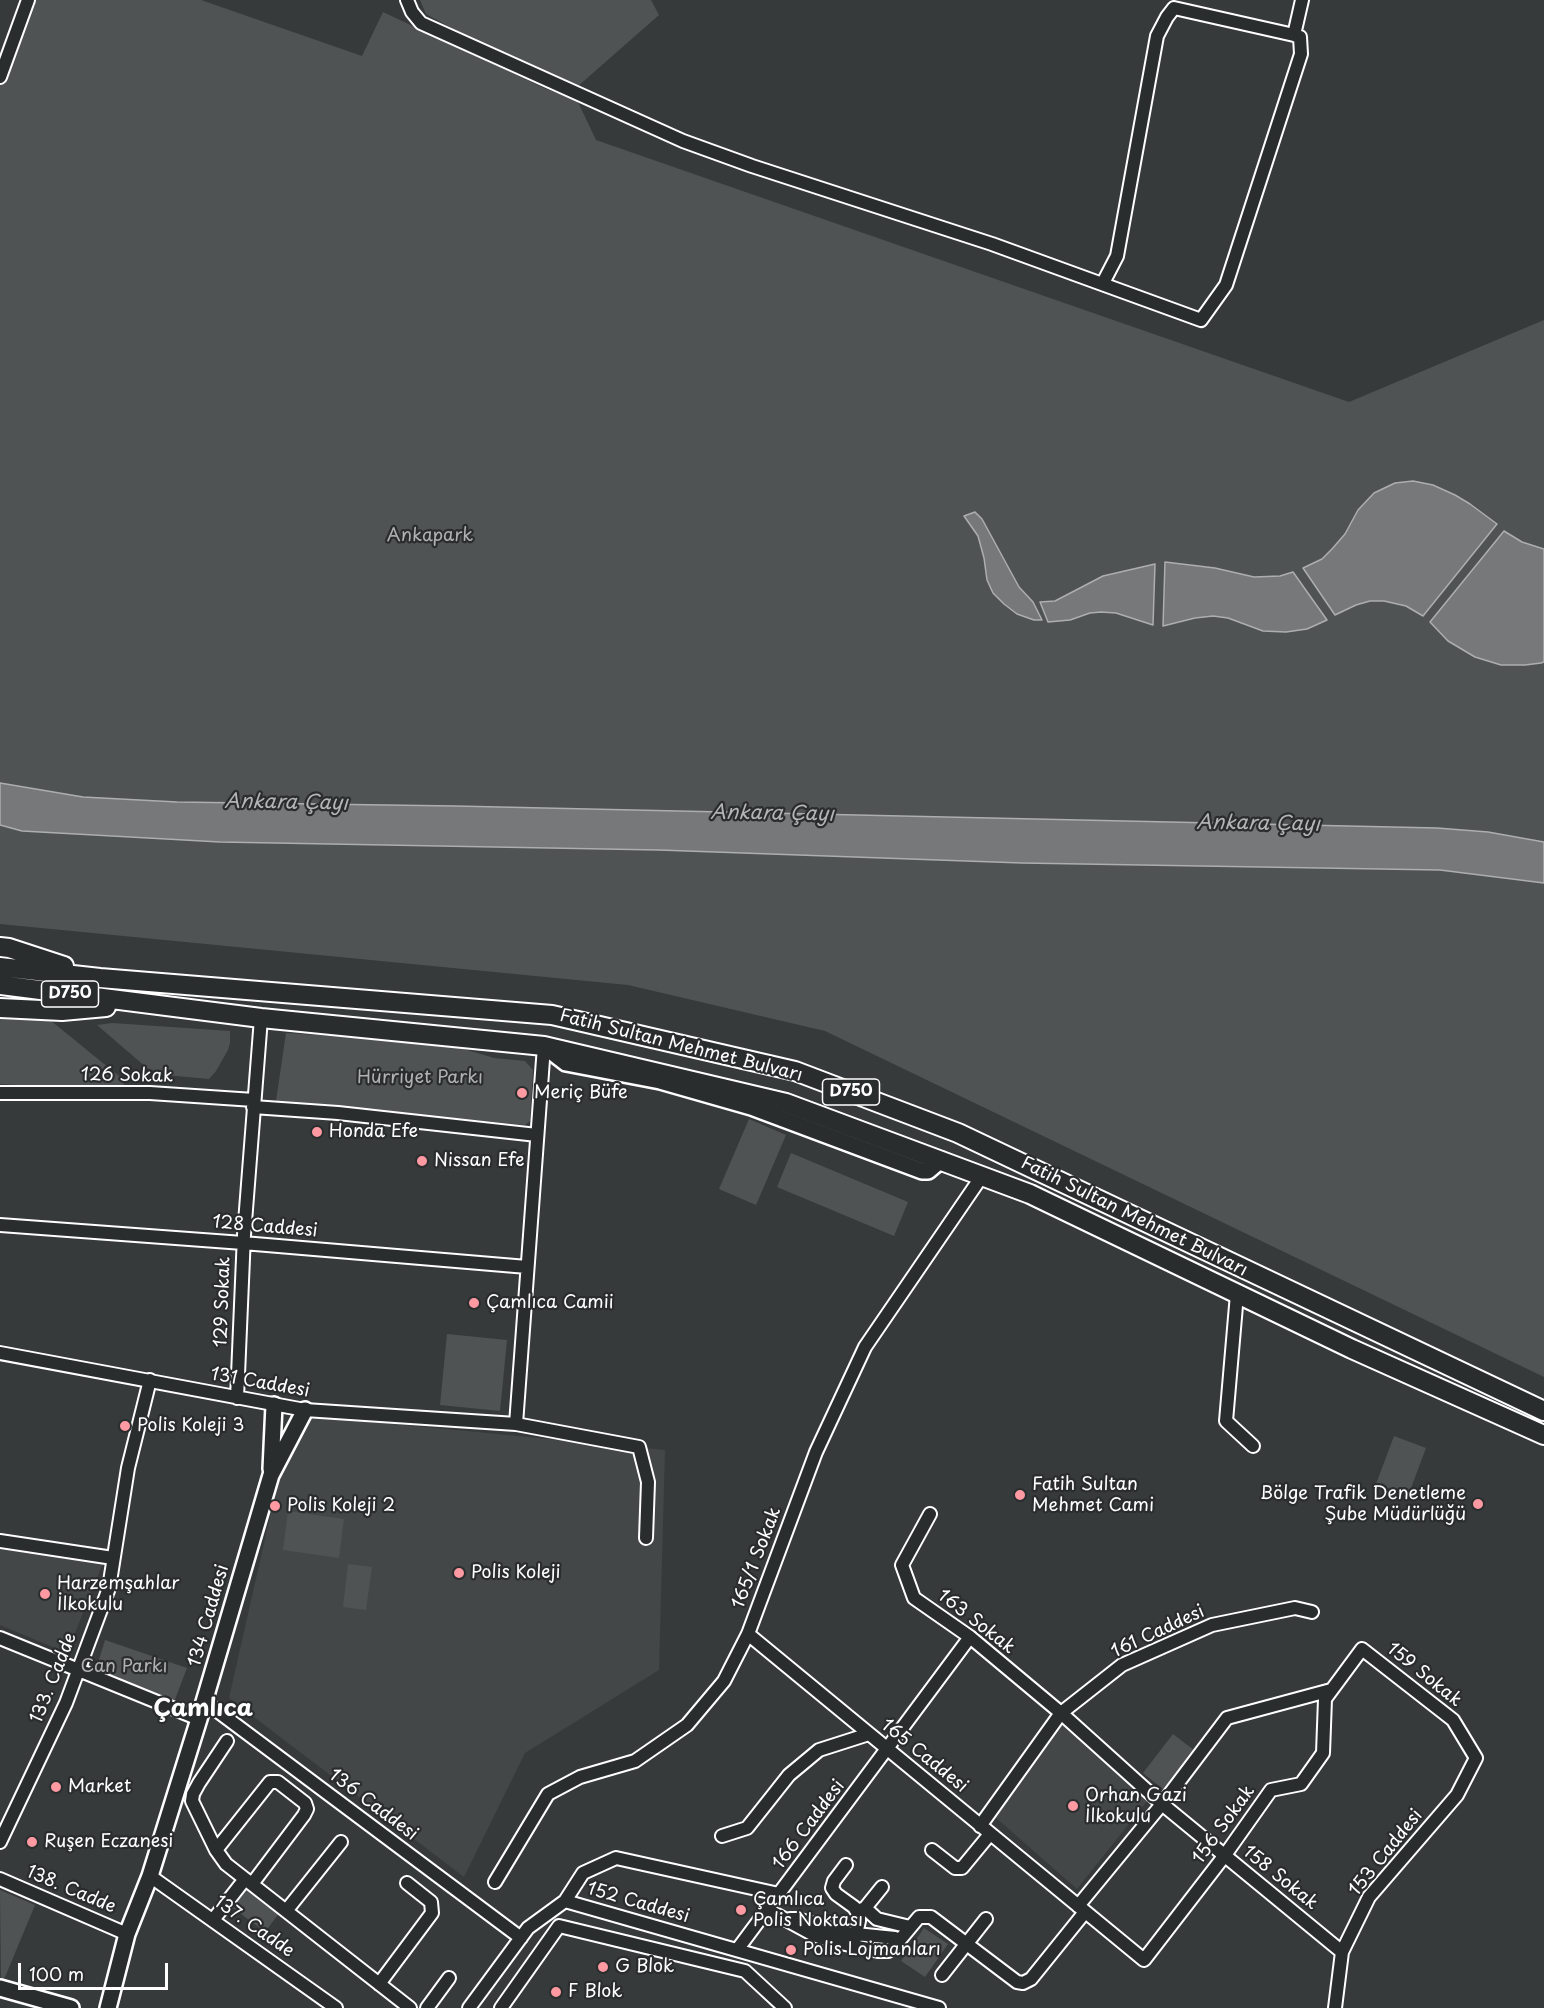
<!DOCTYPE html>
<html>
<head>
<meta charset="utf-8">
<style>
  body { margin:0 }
  #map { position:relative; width:1544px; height:2008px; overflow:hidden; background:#373a3b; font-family:"Playpen Sans",sans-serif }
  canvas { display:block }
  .scale { position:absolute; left:18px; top:1963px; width:150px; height:27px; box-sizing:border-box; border:3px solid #fff; border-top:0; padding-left:8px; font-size:18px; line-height:21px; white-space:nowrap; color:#fff; -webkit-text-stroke:4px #2a2d2e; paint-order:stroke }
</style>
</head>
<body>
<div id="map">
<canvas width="1544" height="2008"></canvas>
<div class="scale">100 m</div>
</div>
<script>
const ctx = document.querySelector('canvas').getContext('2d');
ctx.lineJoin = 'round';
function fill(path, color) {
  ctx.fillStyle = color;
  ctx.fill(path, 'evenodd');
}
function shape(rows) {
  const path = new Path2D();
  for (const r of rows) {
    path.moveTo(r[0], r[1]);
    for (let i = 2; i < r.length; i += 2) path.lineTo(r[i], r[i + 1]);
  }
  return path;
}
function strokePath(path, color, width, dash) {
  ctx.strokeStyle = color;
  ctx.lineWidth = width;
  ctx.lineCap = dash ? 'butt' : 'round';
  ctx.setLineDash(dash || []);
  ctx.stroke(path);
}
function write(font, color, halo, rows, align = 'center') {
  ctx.font = font + ' "Playpen Sans",sans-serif';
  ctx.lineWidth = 4.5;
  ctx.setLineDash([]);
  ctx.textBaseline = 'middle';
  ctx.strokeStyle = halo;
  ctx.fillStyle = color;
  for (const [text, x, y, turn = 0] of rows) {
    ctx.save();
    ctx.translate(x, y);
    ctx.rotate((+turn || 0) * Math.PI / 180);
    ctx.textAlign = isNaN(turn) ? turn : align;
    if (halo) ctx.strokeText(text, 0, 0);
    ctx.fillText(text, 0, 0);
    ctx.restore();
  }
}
fill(shape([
  [309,1416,665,1450,659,1670,525,1753,464,1877,229,1698,279,1477,293,1444],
  [0,1549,103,1563,67,1653,0,1625],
  [1063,1721,1152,1795,1077,1889,995,1817]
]), '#444748');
fill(shape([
  [25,0,201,0,362,56,383,12,546,89,577,100,596,140,1349,402,1544,320,1544,1377,825,1031,628,985,0,924,0,71],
  [420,0,651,0,659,15,577,87,466,36,426,14],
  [0,1019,50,1020,125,1081,122,1091,0,1084],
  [112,1023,230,1031,230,1043,228,1050,216,1071,209,1079,165,1075,147,1068,97,1025],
  [286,1033,444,1043,494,1058,525,1061,533,1070,530,1121,525,1125,276,1101],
  [749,1119,786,1135,756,1205,719,1189],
  [791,1153,908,1202,894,1236,777,1187],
  [447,1334,507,1340,500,1411,440,1405],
  [1394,1436,1426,1448,1408,1496,1376,1484],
  [288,1511,344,1519,339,1558,283,1550],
  [348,1564,372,1567,366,1610,343,1607],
  [105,1640,187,1668,174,1702,94,1676],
  [1173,1734,1195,1751,1164,1790,1143,1773],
  [248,1888,280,1912,265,1932,233,1908],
  [0,1890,35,1905,5,1977,1,1981],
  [924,1928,948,1944,925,1977,901,1961]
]), '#505354');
const water = shape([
  [1413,481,1433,485,1455,495,1470,504,1497,524,1423,616,1406,606,1384,601,1370,601,1356,605,1335,615,1303,568,1322,559,1332,549,1345,534,1358,510,1374,493,1395,483,1413,481],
  [975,512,982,519,1019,587,1033,602,1042,620,1034,620,1017,614,1004,604,993,593,987,580,984,558,978,536,964,516,975,512],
  [1504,531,1522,542,1544,549,1544,662,1541,663,1525,665,1501,665,1475,657,1448,641,1430,622,1504,531],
  [1165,562,1215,568,1254,577,1280,576,1293,572,1327,620,1307,629,1286,632,1263,631,1228,618,1213,616,1195,618,1163,626,1165,562],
  [1155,564,1153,625,1116,613,1101,612,1090,613,1070,620,1048,622,1040,602,1055,601,1103,576,1155,564],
  [0,783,83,797,177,802,455,806,1437,828,1488,832,1544,842,1544,883,1440,870,1022,863,659,850,220,842,22,831,0,825,0,783]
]);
fill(water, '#767879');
strokePath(water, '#adaeaf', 1.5);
const minor = shape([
  [407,0,412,12,421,23,683,141,752,166,992,244,1201,320,1226,285,1301,54,1300,37,1294,35],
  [0,77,28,0],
  [1103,283,1117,256,1157,36,1167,17,1174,8,1294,35,1302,0],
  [0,1093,150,1093,254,1100],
  [253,1107,338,1113,537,1135],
  [0,1225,243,1243,527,1267],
  [1237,1294,1226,1421,1253,1446],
  [0,1353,305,1410,516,1424,639,1447,648,1482,646,1538],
  [237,1398,244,1235,261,1018],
  [516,1424,544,1046],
  [930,1514,902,1565,914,1598,970,1637,1061,1713,1162,1804,1342,1952],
  [0,1541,113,1558],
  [748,1634,1144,1960,1225,1855,1271,1790,1301,1784,1323,1753,1325,1699,1362,1649,1453,1720,1476,1758,1457,1795,1369,1897,1342,1952,1335,2008],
  [0,1638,199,1719],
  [204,1701,521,1938],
  [227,1741,199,1783,193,1794,192,1801,216,1850,226,1864,410,2008],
  [980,1826,1061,1713,1122,1665,1212,1625,1295,1608,1312,1612],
  [722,1836,747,1828,789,1775,819,1750,869,1734],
  [0,1842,66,1703,109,1588,128,1468,150,1380],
  [216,1850,270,1782,278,1782,305,1803,307,1809,304,1815,252,1884],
  [932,1850,955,1868,962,1868,990,1834],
  [846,1865,834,1881,832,1888,836,1894,854,1907,859,1915,859,1921,854,1943],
  [150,1876,336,2008],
  [0,1879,127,1934],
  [495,1882,548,1794,580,1777,635,1761,687,1725,724,1681,748,1634,816,1452,865,1347,982,1176],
  [565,1901,583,1873,616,1858,779,1894],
  [1078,1906,1162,1804,1227,1718,1331,1690],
  [865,1908,877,1919,910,1927],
  [768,1910,814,1935,831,1941,878,1951,888,1951,894,1947,919,1917,931,1917,1017,1982,1023,1983,1031,1979,1085,1912],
  [286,1911,341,1842],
  [858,1911,865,1908,882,1887],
  [790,1919,797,1919,846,1933,895,1938,900,1940],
  [213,1920,245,1879],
  [737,1950,970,1637],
  [942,1975,986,1919],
  [379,1984,432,1913,431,1902,407,1883],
  [427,2008,449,1978],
  [469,2008,528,1928,565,1901,939,2008],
  [501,2008,559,1926,745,1971,785,2008]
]);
const major = shape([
  [544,1046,566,1063,660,1081,751,1107,922,1171,928,1171,941,1160],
  [271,1469,274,1405],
  [0,1988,71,2008],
  [108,2008,127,1934,150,1876,199,1719,271,1475,305,1410]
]);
const highway = shape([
  [0,947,9,948,64,966],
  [0,967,100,978,552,1015,795,1071,958,1133,1544,1411],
  [0,985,261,1018,544,1046,786,1103,1030,1194,1352,1349,1544,1435],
  [0,1008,62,1011,106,1007]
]);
strokePath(minor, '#fff', 16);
strokePath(major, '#fff', 20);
strokePath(highway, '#fff', 22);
strokePath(minor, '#2a2d2e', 12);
strokePath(major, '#2a2d2e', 15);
strokePath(highway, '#2a2d2e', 18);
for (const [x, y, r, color] of [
  [522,1093,6,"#ff9aa2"],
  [317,1132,6,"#ff9aa2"],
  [422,1161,6,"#ff9aa2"],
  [474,1303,6,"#ff9aa2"],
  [125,1426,6,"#ff9aa2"],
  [1020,1495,6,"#ff9aa2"],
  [1478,1504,6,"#ff9aa2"],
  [275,1506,6,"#ff9aa2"],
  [459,1573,6,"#ff9aa2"],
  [45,1594,6,"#ff9aa2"],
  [56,1787,6,"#ff9aa2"],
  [1073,1806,6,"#ff9aa2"],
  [32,1842,6,"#ff9aa2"],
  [741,1910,6,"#ff9aa2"],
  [791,1950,6,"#ff9aa2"],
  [603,1967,6,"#ff9aa2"],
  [556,1992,6,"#ff9aa2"]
]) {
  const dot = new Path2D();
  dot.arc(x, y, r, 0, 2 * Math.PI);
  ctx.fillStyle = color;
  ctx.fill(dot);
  strokePath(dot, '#2a2d2e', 2);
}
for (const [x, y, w] of [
  [70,994,57],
  [851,1092,57]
]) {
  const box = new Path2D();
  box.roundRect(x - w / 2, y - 13, w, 26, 4.5);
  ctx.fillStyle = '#2a2d2e';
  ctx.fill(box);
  strokePath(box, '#fff', 1.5);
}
write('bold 16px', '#fff', null, [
  ["D750",70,994],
  ["D750",851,1092]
]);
write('18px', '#b0b2b2', '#2a2d2e', [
  ["Ankapark",430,536],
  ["Hürriyet Parkı",420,1078],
  ["Can Parkı",124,1667]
]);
write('18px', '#fff', '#2a2d2e', [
  ["Fatih Sultan Mehmet Bulvarı",681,1046,14],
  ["126 Sokak",127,1076,1],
  ["Fatih Sultan Mehmet Bulvarı",1134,1217,26],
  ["128 Caddesi",265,1227,5],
  ["129 Sokak",223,1302,-88],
  ["131 Caddesi",260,1383,10],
  ["165/1 Sokak",757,1558,-69],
  ["134 Caddesi",209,1616,-74],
  ["163 Sokak",976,1622,38],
  ["161 Caddesi",1158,1632,-25],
  ["159 Sokak",1424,1675,39],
  ["133. Cadde",54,1678,-68],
  ["165 Caddesi",924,1756,39],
  ["136 Caddesi",373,1805,37],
  ["166 Caddesi",809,1825,-53],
  ["156 Sokak",1224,1825,-54],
  ["153 Caddesi",1386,1853,-51],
  ["158 Sokak",1280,1878,39],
  ["138. Cadde",71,1890,23],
  ["152 Caddesi",638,1903,16],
  ["137. Cadde",254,1927,35]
]);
write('18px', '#fff', '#2a2d2e', [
  ["Meriç Büfe",534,1093],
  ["Honda Efe",329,1132],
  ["Nissan Efe",434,1161],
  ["Çamlıca Camii",486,1303],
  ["Polis Koleji 3",137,1426],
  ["Fatih Sultan",1032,1485],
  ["Mehmet Cami",1032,1506],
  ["Bölge Trafik Denetleme",1466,1494,"right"],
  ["Şube Müdürlüğü",1466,1515,"right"],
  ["Polis Koleji 2",287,1506],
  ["Polis Koleji",471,1573],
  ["Harzemşahlar",57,1584],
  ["İlkokulu",57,1605],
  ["Market",68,1787],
  ["Orhan Gazi",1085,1796],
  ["İlkokulu",1085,1817],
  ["Ruşen Eczanesi",44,1842],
  ["Çamlıca",753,1900],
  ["Polis Noktası",753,1921],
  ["Polis Lojmanları",803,1950],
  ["G Blok",615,1967],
  ["F Blok",568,1992]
], 'left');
write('italic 20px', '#b4b5b5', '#2a2d2e', [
  ["Ankara Çayı",286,803,1],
  ["Ankara Çayı",772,814,1],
  ["Ankara Çayı",1258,824,1]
]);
write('bold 24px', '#fff', '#2a2d2e', [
  ["Çamlıca",203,1709]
]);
</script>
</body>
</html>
